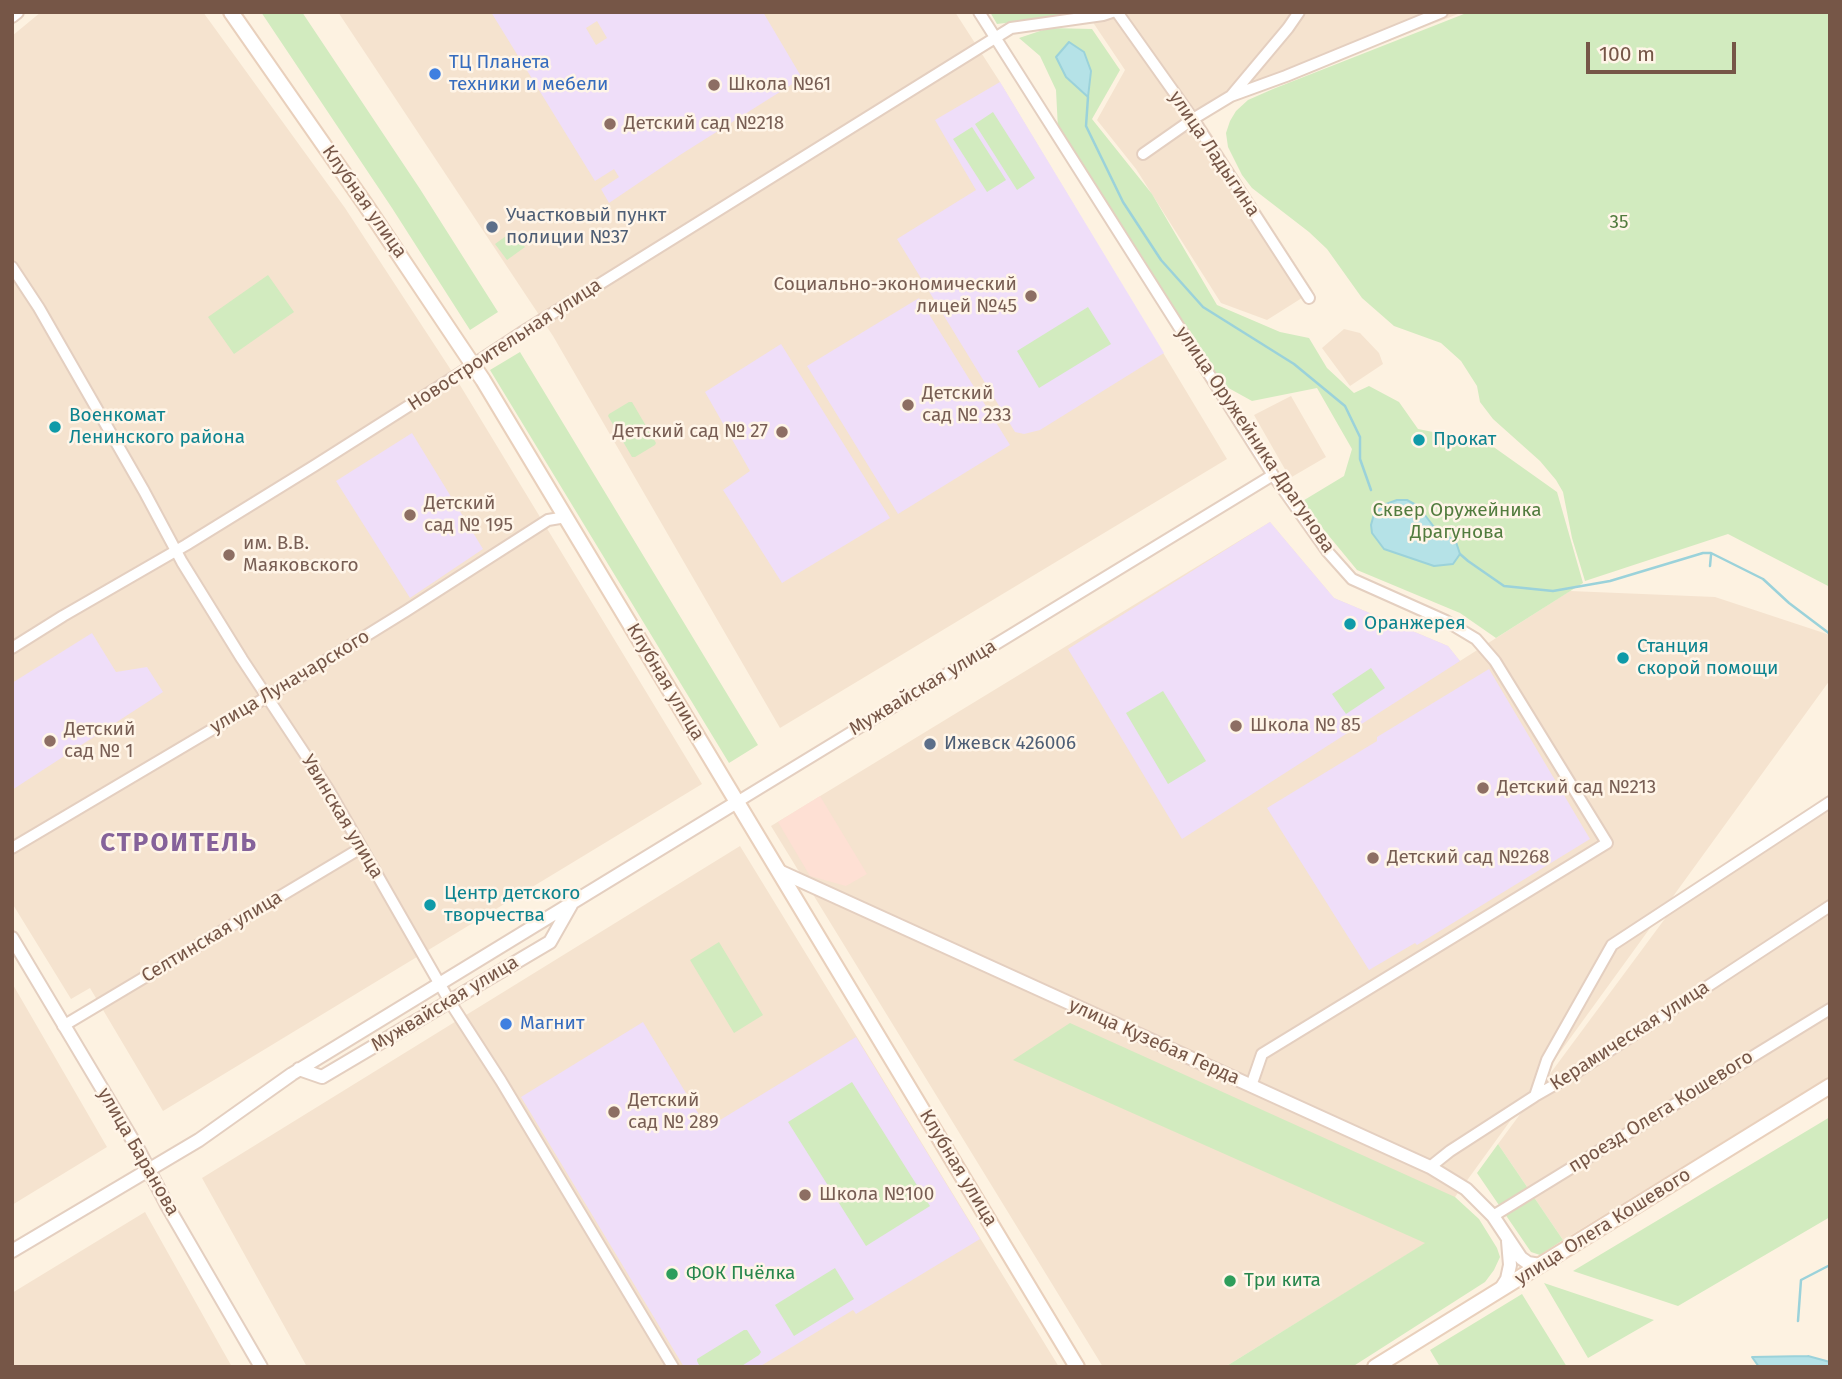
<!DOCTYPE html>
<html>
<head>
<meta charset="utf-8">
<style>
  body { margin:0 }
  #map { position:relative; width:1842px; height:1379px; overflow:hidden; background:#fdf2e1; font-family:"Fira Sans",sans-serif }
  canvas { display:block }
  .frame { position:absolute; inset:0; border:14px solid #765647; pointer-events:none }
  .scale { position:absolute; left:1586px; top:42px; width:150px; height:32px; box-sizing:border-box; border:4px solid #765647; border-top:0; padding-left:9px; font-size:21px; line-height:24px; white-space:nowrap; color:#765647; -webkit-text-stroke:5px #fff5e8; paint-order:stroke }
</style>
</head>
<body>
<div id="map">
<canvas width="1842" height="1379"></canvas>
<div class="frame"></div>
<div class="scale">100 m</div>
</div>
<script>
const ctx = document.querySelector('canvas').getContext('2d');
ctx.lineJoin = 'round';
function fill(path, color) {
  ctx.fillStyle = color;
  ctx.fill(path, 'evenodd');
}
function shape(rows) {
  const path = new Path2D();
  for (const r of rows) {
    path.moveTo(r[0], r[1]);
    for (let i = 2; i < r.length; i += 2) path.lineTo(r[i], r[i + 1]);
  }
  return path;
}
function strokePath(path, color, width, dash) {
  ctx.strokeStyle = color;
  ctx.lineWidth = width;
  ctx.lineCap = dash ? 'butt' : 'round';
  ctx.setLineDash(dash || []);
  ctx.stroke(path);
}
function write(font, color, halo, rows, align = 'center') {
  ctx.font = font + ' "Fira Sans",sans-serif';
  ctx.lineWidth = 5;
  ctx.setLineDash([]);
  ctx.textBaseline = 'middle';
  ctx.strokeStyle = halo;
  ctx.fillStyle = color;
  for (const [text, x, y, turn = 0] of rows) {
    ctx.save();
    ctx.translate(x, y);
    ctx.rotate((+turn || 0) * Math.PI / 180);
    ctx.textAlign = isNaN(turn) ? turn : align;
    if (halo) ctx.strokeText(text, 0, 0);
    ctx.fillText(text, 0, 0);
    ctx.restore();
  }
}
fill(shape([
  [41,12,203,12,345,208,449,367,702,784,163,1111,90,988,71,999,12,903,12,36],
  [338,12,955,12,1000,82,1227,459,780,728,553,336],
  [1086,12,1463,12,1246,97,1234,100,1203,121,1313,291,1267,320,1221,303,1136,169,1097,120,1125,70],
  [1344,329,1360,333,1379,353,1383,364,1350,386,1322,348],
  [1291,396,1326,457,1290,478,1254,415],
  [1270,522,1334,598,1448,646,1460,661,1570,591,1715,597,1830,635,1830,680,1455,1197,1426,1243,1225,1367,1103,1367,771,826],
  [1830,805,1830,1076,1563,1240,1498,1144,1678,901],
  [740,846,1059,1367,307,1367,202,1178],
  [12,983,107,1147,12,1205],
  [145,1212,232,1367,12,1367,12,1293]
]), '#f5e3cf');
fill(shape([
  [820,796,867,874,846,886,810,876,778,822]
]), '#fee0d4');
fill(shape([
  [491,12,763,12,802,78,680,155,609,203,601,189,619,177,614,169,595,181],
  [597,21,607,38,596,45,586,28],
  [1000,82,1164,353,1040,430,1024,434,1015,432,897,239,976,190,935,120],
  [919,298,1010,445,898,514,807,366],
  [781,344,890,518,782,583,723,490,750,471,705,392],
  [412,433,483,549,410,598,336,481],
  [1270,522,1334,598,1448,646,1460,661,1182,839,1068,649],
  [92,633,116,672,147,667,163,692,12,790,12,683],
  [1489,669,1590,839,1417,945,1415,943,1369,970,1267,808,1377,741,1377,737],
  [643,1022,707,1128,856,1037,980,1239,856,1314,853,1310,759,1367,684,1367,521,1097]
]), '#efdef9');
fill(shape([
  [261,12,302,12,420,189,498,312,470,330,392,208],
  [990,12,1080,12,1081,14,997,24],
  [1469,12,1830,12,1830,587,1728,534,1585,581,1572,538,1563,492,1556,480,1540,461,1493,419,1480,402,1477,386,1461,361,1441,343,1394,326,1362,298,1327,249,1309,232,1252,188,1242,175,1228,147,1226,133,1230,121,1236,111,1248,100,1273,89],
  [1049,28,1092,29,1120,70,1092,119,1152,194,1217,305,1280,332,1309,338,1327,368,1354,393,1369,386,1399,402,1418,429,1488,443,1557,492,1583,583,1496,638,1460,613,1357,570,1301,502,1344,476,1352,449,1317,388,1252,401,1223,385,1185,332,1145,261,1058,129,1056,90,1040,56,1019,38],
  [993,112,1035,178,1017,190,975,124],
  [972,127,1006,180,987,192,953,139],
  [513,231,525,247,507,260,495,244],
  [268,275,294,312,234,354,208,317],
  [1088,307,1111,344,1039,388,1017,351],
  [520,352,758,745,729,763,490,370],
  [629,402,632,402,656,443,655,445,635,457,632,457,608,416,609,414],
  [1371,668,1385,688,1346,714,1332,694],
  [1163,691,1206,761,1168,784,1126,713],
  [719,942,763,1015,734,1033,690,960],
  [1070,1023,1455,1197,1479,1219,1497,1248,1500,1257,1494,1270,1485,1282,1352,1367,1225,1367,1425,1243,1013,1060],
  [852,1082,930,1206,866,1246,788,1122],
  [1830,1117,1830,1217,1678,1306,1573,1271],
  [1498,1144,1563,1240,1540,1255,1531,1252,1477,1173],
  [835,1268,854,1299,794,1336,775,1305],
  [1544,1283,1654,1320,1588,1358],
  [1522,1294,1567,1367,1440,1367,1430,1350],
  [744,1330,747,1330,761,1352,759,1355,740,1367,700,1367,697,1361,697,1359]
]), '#d2ebbf');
const water = shape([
  [1069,42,1084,52,1091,71,1088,97,1066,77,1056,57,1069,42],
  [1397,500,1407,500,1418,506,1434,527,1456,542,1460,554,1453,564,1434,566,1384,549,1372,533,1371,525,1374,514,1386,504,1397,500],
  [1808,1356,1830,1362,1830,1367,1759,1367,1752,1357,1808,1356]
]);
fill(water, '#b5e2e7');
strokePath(water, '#9bd2da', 2);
strokePath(shape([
  [1088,97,1086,126,1123,202,1161,260,1203,307,1294,364,1345,406,1360,437,1360,459,1371,490],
  [1460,554,1468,561,1504,586,1553,591,1610,581,1703,553,1711,553,1763,579,1789,603,1830,634],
  [1710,566,1711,555],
  [1798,1321,1801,1280,1830,1265]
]), '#9bd2da', 2.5);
const minor = shape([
  [979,12,1273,475,1327,551,1352,579,1446,621,1476,639,1495,661,1607,843,1262,1054,1251,1086],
  [1117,12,1193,119,1309,298],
  [1231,96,1286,76,1442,12],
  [1143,154,1193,119,1231,96,1288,28,1299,12],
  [12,267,39,308,144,491,182,562,242,659,328,789,450,1002,501,1081,673,1367],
  [12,648,63,616,186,545,314,466,459,374,521,333,1011,28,1103,15,1112,12],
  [737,802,1273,475],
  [12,848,267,697,406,611,548,520,566,517],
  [63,1026,361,848],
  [1535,1096,1547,1060,1612,945,1830,802],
  [1430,1167,1450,1151,1535,1096,1577,1072,1830,906],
  [1493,1216,1830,1009]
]);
const tertiary = shape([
  [12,16,17,12],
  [779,871,1430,1167,1466,1189,1493,1216,1521,1258,1528,1263,1540,1265],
  [12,938,138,1149,168,1207,261,1367],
  [299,1069,322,1077,550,942,571,905],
  [12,1251,199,1140,292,1074,737,802],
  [1500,1290,1507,1279,1510,1265,1508,1241]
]);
const secondary = shape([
  [231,12,365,204,483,380,1077,1367],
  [1375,1367,1830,1086]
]);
strokePath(minor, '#e4cfc0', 14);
strokePath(tertiary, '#e4cfc0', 16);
strokePath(secondary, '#e9d0bc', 18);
strokePath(minor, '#fff', 10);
strokePath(tertiary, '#fff', 12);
strokePath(secondary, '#fff', 14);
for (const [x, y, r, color] of [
  [435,74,7,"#3f7fe0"],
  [714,85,7,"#8d6e63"],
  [610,124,7,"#8d6e63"],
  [492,227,7,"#5c6f8a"],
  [1031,296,7,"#8d6e63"],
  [908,405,7,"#8d6e63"],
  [55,427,7,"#0f9aa8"],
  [782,432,7,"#8d6e63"],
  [1419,440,7,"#0f9aa8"],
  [410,515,7,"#8d6e63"],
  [229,555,7,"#8d6e63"],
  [1350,624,7,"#0f9aa8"],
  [1623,658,7,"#0f9aa8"],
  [1236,726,7,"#8d6e63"],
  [50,741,7,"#8d6e63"],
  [930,744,7,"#5c6f8a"],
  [1483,788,7,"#8d6e63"],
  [1373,858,7,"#8d6e63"],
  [430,905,7,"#0f9aa8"],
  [506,1024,7,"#3f7fe0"],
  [614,1112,7,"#8d6e63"],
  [805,1195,7,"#8d6e63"],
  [672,1274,7,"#2e9e5b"],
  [1230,1281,7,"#2e9e5b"]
]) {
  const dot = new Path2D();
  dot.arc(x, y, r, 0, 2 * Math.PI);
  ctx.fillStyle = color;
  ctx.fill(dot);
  strokePath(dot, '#fff5e8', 2.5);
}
write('19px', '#366cbe', '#fff5e8', [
  ["ТЦ Планета",449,63],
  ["техники и мебели",449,85],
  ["Магнит",520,1024]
], 'left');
write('19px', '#785e54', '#fff5e8', [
  ["Школа №61",728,85],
  ["Детский сад №218",624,124],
  ["Социально-экономический",1017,285,"right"],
  ["лицей №45",1017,307,"right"],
  ["Детский",922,394],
  ["сад № 233",922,416],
  ["Детский сад № 27",768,432,"right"],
  ["Детский",424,504],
  ["сад № 195",424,526],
  ["им. В.В.",243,544],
  ["Маяковского",243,566],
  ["Школа № 85",1250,726],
  ["Детский",64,730],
  ["сад № 1",64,752],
  ["Детский сад №213",1497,788],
  ["Детский сад №268",1387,858],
  ["Детский",628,1101],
  ["сад № 289",628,1123],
  ["Школа №100",819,1195]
], 'left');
write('19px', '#765647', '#fff5e8', [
  ["улица Ладыгина",1214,154,56],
  ["Клубная улица",364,202,55],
  ["Новостроительная улица",505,345,-33],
  ["улица Оружейника Драгунова",1255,440,56],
  ["улица Луначарского",290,682,-31],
  ["Клубная улица",665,682,59],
  ["Мужвайская улица",923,688,-31],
  ["Увинская улица",342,817,59],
  ["Селтинская улица",212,937,-31],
  ["Мужвайская улица",445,1004,-31],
  ["Керамическая улица",1630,1036,-33],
  ["улица Кузебая Герда",1154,1042,24],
  ["проезд Олега Кошевого",1661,1112,-32],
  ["улица Баранова",138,1152,60],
  ["Клубная улица",958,1168,59],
  ["улица Олега Кошевого",1603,1227,-32]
]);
write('19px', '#4e5e75', '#fff5e8', [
  ["Участковый пункт",506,216],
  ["полиции №37",506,238],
  ["Ижевск 426006",944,744]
], 'left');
write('19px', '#527c3e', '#fff5e8', [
  ["35",1619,223],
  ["Сквер Оружейника",1457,511],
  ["Драгунова",1457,533]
]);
write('19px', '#0d838f', '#fff5e8', [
  ["Военкомат",69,416],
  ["Ленинского района",69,438],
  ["Прокат",1433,440],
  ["Оранжерея",1364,624],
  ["Станция",1637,647],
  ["скорой помощи",1637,669],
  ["Центр детского",444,894],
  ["творчества",444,916]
], 'left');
write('19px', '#27864d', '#fff5e8', [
  ["ФОК Пчёлка",686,1274],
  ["Три кита",1244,1281]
], 'left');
ctx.letterSpacing = '2px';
write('bold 26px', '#85629a', '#fff5e8', [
  ["СТРОИТЕЛЬ",179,844]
]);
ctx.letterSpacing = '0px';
</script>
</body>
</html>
